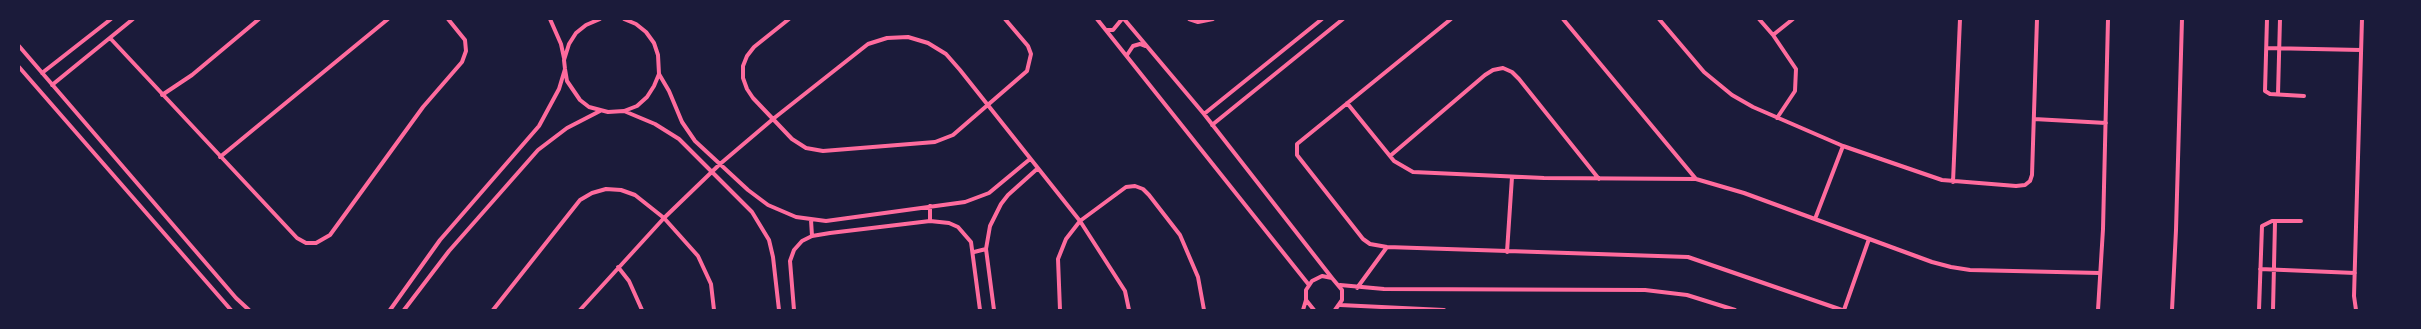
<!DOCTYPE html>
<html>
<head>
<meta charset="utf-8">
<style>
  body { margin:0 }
  #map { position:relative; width:2421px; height:329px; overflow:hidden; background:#1b1b3a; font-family:Ubuntu,sans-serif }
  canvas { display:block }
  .frame { position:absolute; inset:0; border:20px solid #1b1b3a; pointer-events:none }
</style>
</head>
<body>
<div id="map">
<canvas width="2421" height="329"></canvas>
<div class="frame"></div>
</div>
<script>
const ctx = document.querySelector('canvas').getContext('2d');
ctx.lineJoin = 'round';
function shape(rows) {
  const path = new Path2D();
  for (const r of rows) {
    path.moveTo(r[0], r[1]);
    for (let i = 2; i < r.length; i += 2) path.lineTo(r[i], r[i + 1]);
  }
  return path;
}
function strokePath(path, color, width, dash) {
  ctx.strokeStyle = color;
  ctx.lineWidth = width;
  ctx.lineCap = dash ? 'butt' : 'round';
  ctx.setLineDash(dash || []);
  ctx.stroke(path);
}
strokePath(shape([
  [550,19,561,44,564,58],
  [600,19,586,25,576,33,569,44,564,60,565,69,567,81,580,100,589,107,608,112,624,111,637,106,647,97,654,86,659,74,658,55,654,43,646,32,636,24,624,19],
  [789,19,754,47,747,56,743,66,743,78,747,89,753,98,792,139,806,148,823,151,935,142,953,135,1027,71,1031,54,1028,46,1005,19],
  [1097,19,1309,285],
  [1124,19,1204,114,1332,278],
  [1189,19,1198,22,1213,19],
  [1451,19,1297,144,1297,155,1363,239,1370,244,1387,247,1688,257,1842,310],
  [1563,19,1696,179],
  [1659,19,1704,72,1732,95,1753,107,1843,146,1942,180,2016,186,2025,185,2030,181,2032,175,2037,19],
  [1759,19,1773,35],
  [2267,19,2265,91,2270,94,2304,96],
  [1106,30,1113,30,1122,19],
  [110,38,297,238,306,243,316,243,330,235,423,107,462,62,466,51,465,40,448,19],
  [19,46,236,298,249,310],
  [2267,48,2361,50],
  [1127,55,1133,46,1140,44,1145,46],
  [19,67,231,310],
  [42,73,111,19],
  [659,74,669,91,682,122,695,141,748,190,768,205,796,217,826,221,965,202,989,193,1030,159],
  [52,85,133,19],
  [2278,94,2280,19],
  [162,95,192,75,259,19],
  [1347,103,1394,161,1413,172,1544,178,1696,179,1744,193,1932,262,1951,267,1970,270,2100,273],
  [624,111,655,124,679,139,752,212,769,240,773,257,779,310],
  [1204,114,1322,19],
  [1777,118,1795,91,1796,69,1773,35,1793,19],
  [2034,119,2106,123],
  [1212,125,1343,19],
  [1390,156,1485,75,1493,70,1503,68,1512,72,1519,79,1599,179],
  [220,157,388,19],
  [1953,182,1960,19],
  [930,206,930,221],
  [1815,219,1843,146],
  [811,220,812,236],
  [974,252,986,249],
  [1507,252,1512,177],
  [618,267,629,281,642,310],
  [2260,269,2355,273],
  [1340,285,1384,289,1645,290,1687,295,1735,310],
  [1357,288,1387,247],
  [1340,305,1444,310],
  [390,310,440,240,539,126,559,89,565,69],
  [404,310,449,251,538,150,567,128,600,111],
  [493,310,580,200,592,193,606,189,621,190,635,195,664,218,698,256,711,284,714,310],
  [580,310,664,218,720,164,773,119,868,44,887,38,908,37,928,43,946,54,960,70,1080,221,1125,291,1129,310],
  [794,310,790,261,794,250,802,241,812,236,830,233,930,221,949,223,958,227,971,242,980,310],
  [994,310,986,249,990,226,1001,204,1008,195,1037,169],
  [1060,310,1058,259,1066,239,1080,221,1126,187,1135,186,1143,189,1149,195,1180,235,1198,277,1204,310],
  [1303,310,1306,300],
  [1314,310,1306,300,1306,290,1312,281,1322,276,1332,278,1342,290,1342,300,1335,310],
  [1844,310,1869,239],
  [2098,310,2103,229,2108,19],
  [2172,310,2176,230,2182,19],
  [2259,310,2262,226,2272,221,2301,221],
  [2273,310,2275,222],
  [2356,310,2354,296,2362,19]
]), '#ff6b9d', 4);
</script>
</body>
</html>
